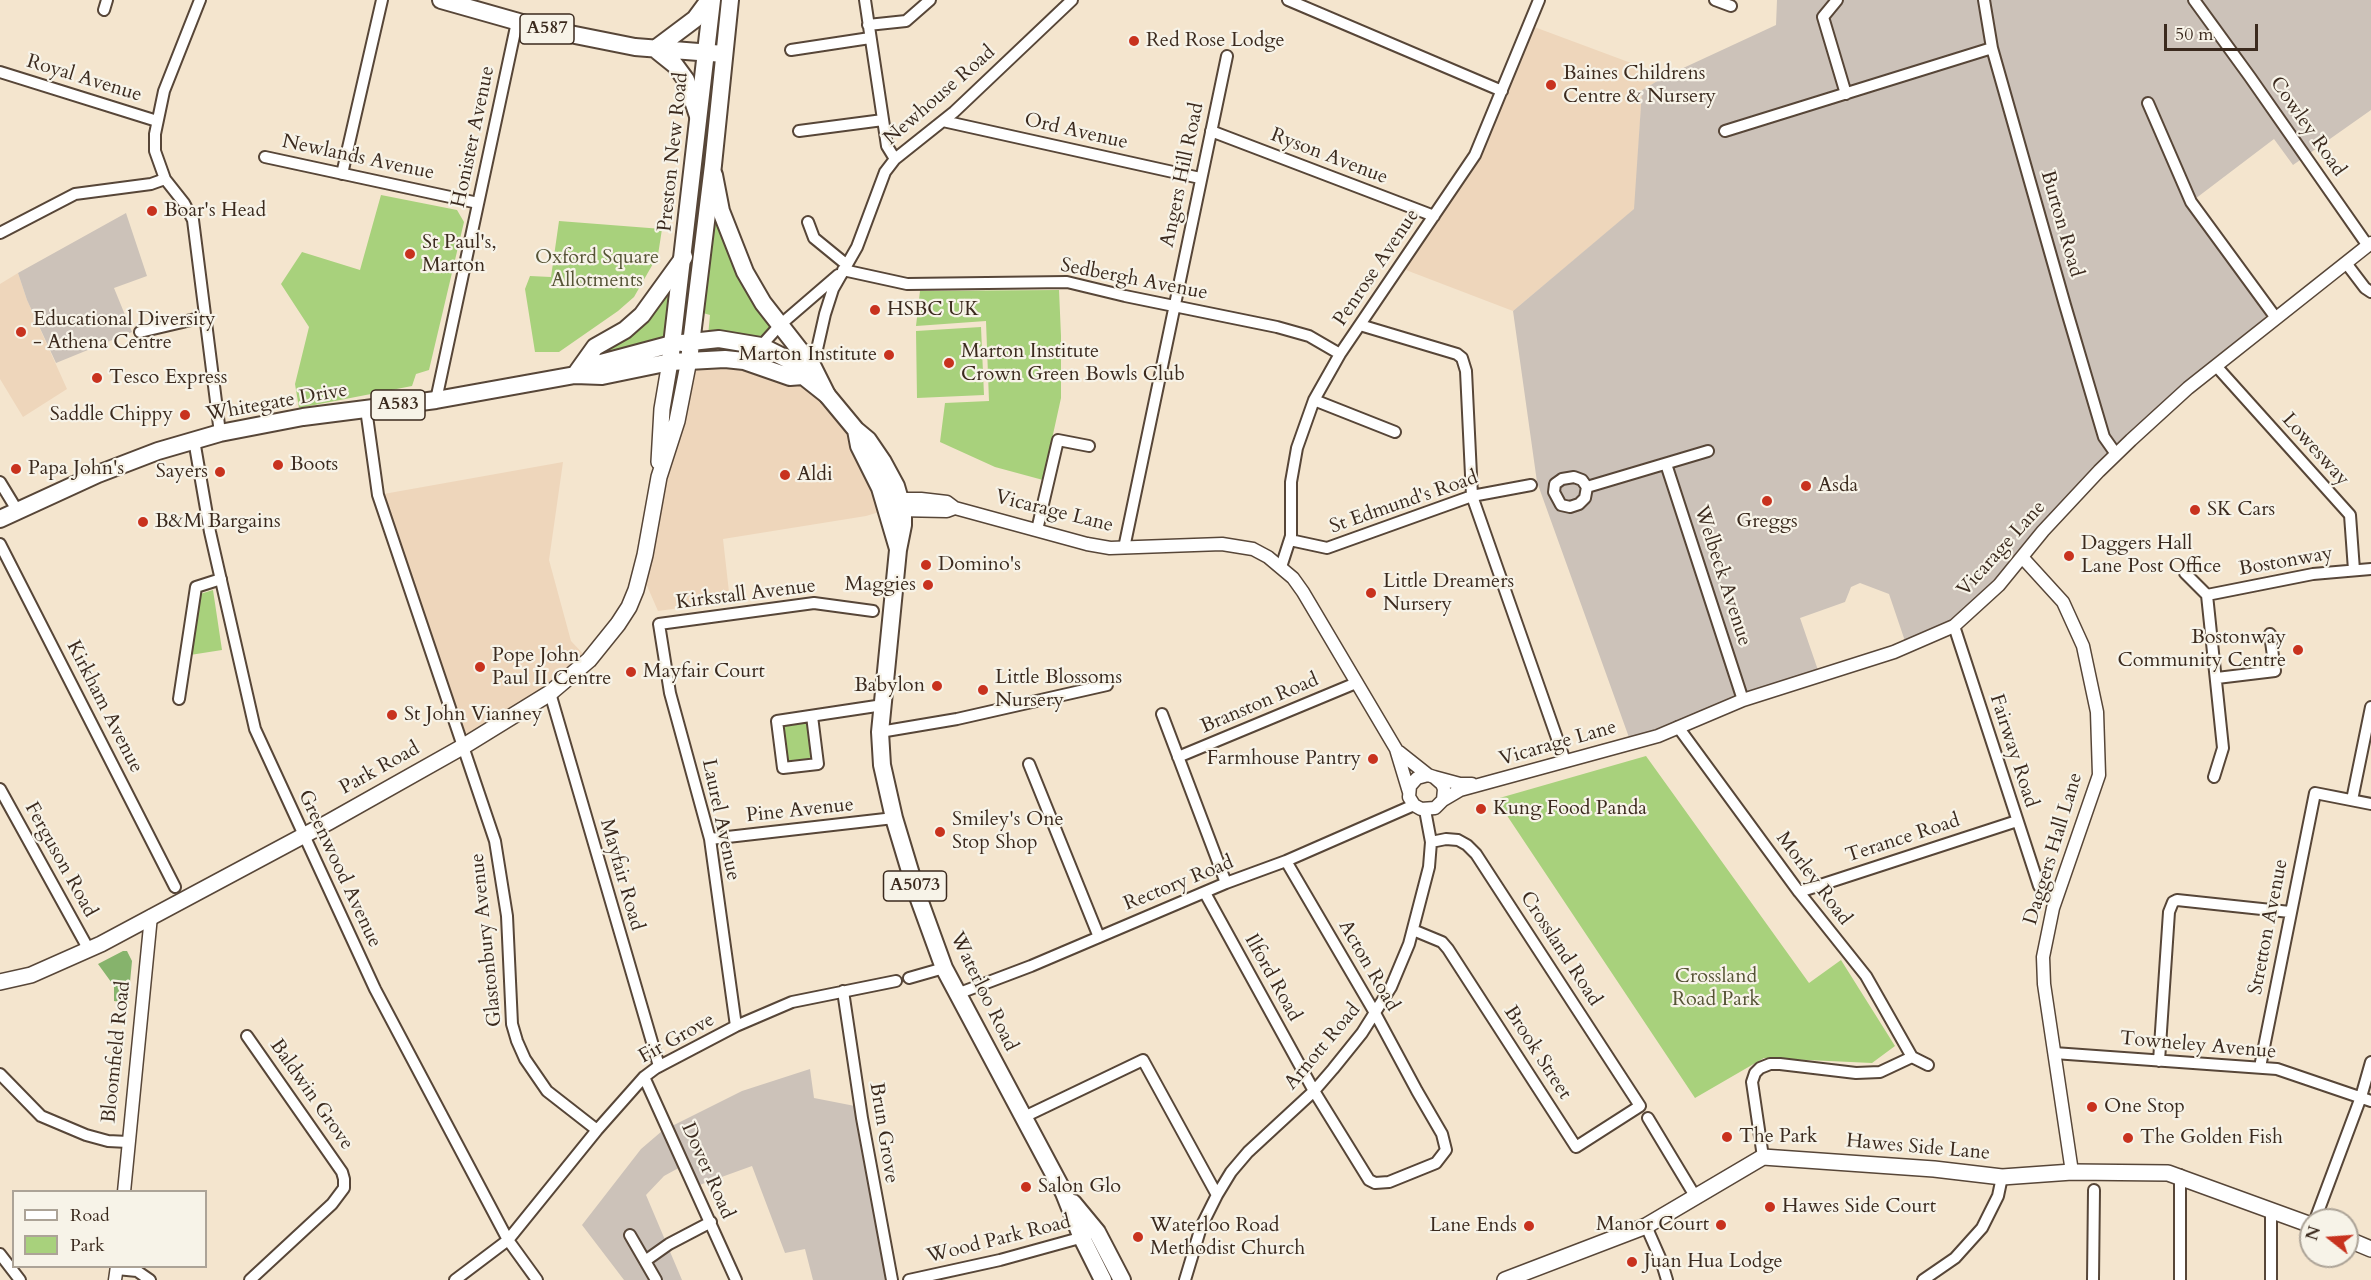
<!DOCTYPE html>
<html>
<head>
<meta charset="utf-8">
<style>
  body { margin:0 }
  #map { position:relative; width:2371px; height:1280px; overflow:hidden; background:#f4e5ce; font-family:Cardo,serif }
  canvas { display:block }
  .legend { position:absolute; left:12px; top:1190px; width:195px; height:78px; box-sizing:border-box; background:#f7f3e8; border:2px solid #aca397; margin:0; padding:8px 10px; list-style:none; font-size:18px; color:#3b2a1e }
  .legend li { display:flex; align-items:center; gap:12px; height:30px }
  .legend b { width:30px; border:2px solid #aca397 }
  .north { position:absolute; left:2299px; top:1208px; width:60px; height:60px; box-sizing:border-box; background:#f7f3e8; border:2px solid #aca397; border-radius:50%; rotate:287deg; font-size:16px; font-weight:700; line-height:24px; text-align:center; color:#3b2a1e }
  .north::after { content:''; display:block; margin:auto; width:21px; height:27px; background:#c8321e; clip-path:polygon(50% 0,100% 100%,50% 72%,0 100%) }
  .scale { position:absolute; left:2164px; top:24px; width:94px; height:27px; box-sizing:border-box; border:3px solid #3b2a1e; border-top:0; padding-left:8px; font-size:18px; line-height:21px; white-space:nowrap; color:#3b2a1e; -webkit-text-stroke:4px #f7f3e8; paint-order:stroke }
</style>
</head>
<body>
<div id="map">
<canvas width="2371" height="1280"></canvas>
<ul class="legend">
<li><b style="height:8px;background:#fff"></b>Road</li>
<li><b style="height:16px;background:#a8d17c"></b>Park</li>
</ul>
<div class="north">N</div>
<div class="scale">50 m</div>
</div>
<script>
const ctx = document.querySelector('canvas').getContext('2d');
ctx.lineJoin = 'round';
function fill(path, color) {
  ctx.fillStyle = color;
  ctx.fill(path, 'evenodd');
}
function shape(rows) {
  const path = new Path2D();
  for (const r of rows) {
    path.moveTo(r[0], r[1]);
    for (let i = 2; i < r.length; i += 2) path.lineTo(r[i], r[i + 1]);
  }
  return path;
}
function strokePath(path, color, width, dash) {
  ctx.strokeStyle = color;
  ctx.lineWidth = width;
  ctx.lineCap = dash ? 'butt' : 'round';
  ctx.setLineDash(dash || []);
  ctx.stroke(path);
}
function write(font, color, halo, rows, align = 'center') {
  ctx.font = font + ' Cardo,serif';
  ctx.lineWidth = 4.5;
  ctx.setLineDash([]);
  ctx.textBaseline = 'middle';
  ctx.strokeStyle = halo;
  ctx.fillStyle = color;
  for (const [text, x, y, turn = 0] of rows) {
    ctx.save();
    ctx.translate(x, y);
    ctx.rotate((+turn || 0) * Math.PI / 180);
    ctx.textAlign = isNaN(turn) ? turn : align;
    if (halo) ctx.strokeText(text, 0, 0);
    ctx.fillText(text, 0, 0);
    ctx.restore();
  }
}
fill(shape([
  [1529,25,1666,76,1642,90,1635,209,1513,311,1398,267,1475,155],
  [18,273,27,300,67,389,23,417,0,379,0,284],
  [705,359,783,379,826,397,843,416,886,510,866,516,723,539,730,601,658,611,641,572,689,360],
  [563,462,549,560,571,641,589,660,464,746,378,495]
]), '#eed6bb');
fill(shape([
  [1777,0,2371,0,2371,110,2293,165,2274,139,2191,202,2276,318,2116,454,1973,610,1907,647,1889,594,1860,583,1851,587,1845,602,1800,618,1820,676,1631,743,1537,482,1513,311,1634,209,1642,90,1666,76,1776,25],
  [126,213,147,276,114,288,132,332,56,363,27,300,18,273],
  [810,1069,814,1098,860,1107,892,1280,813,1280,805,1249,785,1253,752,1166,694,1187,684,1165,664,1176,646,1195,682,1280,624,1280,582,1225,641,1149,662,1131,742,1091]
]), '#ccc2b9');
fill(shape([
  [381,195,457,210,464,222,429,370,416,374,412,386,299,408,295,384,309,327,281,284,302,252,360,270],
  [717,212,754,303,771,328,760,340,708,336,710,315,703,313,714,218],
  [559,221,662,229,658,255,634,297,618,311,559,352,535,352,525,289,530,276,551,277],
  [684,257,672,344,601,363,595,347,609,340],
  [1059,290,1061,336,1061,398,1043,480,995,467,940,442,945,403,989,401,986,321,916,326,920,291],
  [981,327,984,395,917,398,916,331],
  [213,590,222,650,190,655,200,594],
  [812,716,818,764,783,768,777,721],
  [1646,756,1809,983,1841,960,1895,1046,1872,1063,1764,1058,1695,1098,1496,799]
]), '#a8d17c');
fill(shape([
  [123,951,127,951,132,961,128,1003,114,1001,114,986,98,964]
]), '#86b36c');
const minor = shape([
  [200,0,164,91,155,134,155,151,165,179,184,203,193,220,220,433],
  [865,0,887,146,895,159],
  [1288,0,1502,91],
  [1715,0,1731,6],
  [1837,0,1823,17,1846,94],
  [1984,0,1992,48,2065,305,2104,437,2116,454],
  [2194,0,2250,77,2368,246],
  [104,10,107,0],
  [868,25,906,21,930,0],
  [791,50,870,38],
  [0,72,157,121],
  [2148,103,2191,202,2276,318],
  [943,121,1200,178],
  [799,131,883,120],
  [1211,131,1434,216],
  [1725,131,1992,48],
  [265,157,478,203],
  [342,174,382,0],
  [808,222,814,238,847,265],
  [0,233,75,194,151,184,165,179],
  [2346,263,2365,288,2371,292],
  [843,270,907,284,1067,282,1125,296,1277,327,1309,336,1340,354],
  [1360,325,1457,354,1462,358,1466,371,1472,496,1565,761],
  [140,332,204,317],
  [755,365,761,346,780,325,838,275],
  [813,367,825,314,833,289,857,247,885,172,895,159,954,112,1072,0],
  [2217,367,2350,515,2354,570],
  [436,400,517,22],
  [1314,400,1395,432],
  [366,409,378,495,495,841,507,916,512,1024,517,1041,525,1059,547,1091,597,1130],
  [194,440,210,532,255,729,375,989,508,1240,537,1280],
  [1666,464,1743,700],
  [0,482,17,510],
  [1587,487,1582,480,1574,477,1562,479,1555,484,1554,492,1561,505,1570,507,1579,504,1585,498,1587,487,1708,451],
  [1037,530,1058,440,1089,446],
  [1290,540,1327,548,1472,496,1531,485],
  [0,544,175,887],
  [1124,548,1227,56],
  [1281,567,1291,536,1291,482,1297,448,1314,400,1340,354,1475,155,1539,0],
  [2185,573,2207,595,2313,574,2371,569],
  [2207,595,2223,748,2214,777],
  [1954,626,2039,886],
  [2217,678,2275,671,2270,634],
  [550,693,659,1066],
  [179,699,196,587,221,579],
  [1162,714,1226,883],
  [812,716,818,764,783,768,777,721,883,705],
  [1678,727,1799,892,1866,976,1912,1057],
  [880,732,957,719,1107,685],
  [1178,757,1356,683],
  [1029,764,1099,937],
  [0,789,89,950],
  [2352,800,2371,707],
  [710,839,894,818],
  [1799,892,2017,821],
  [1205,893,1314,1091,1369,1180,1375,1183,1389,1182,1436,1163,1446,1150,1442,1134,1417,1091,1375,1013,1286,861],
  [1413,930,1442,942,1448,949,1576,1147,1640,1106,1476,854,1467,845,1458,840,1446,839,1431,842],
  [909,978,944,968],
  [843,991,862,1118,892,1280],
  [957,994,1031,966,1226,883,1286,861,1414,805],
  [736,1026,710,839,670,693,659,624,814,603,873,611],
  [247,1036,342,1172,344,1179,344,1188,332,1204,250,1280],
  [2054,1053,2277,1069,2371,1101],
  [2159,1061,2169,912,2173,902,2177,900,2290,912],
  [2260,1067,2315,793,2371,804],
  [0,1074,41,1116,86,1135,108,1141,128,1142],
  [644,1077,736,1280],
  [1024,1117,1143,1060,1217,1195],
  [1648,1118,1695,1196],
  [1763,1157,1752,1082,1755,1073,1760,1068,1770,1064,1780,1064,1856,1073,1880,1072,1912,1057,1928,1065],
  [2180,1175,2180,1280],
  [2315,1220,2361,1097,2371,1062],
  [1646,1226,1661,1260,1667,1280],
  [630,1235,656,1280],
  [0,1254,20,1280],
  [645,1261,669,1244,711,1222],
  [117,1269,137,1271,150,1280],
  [455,1280,508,1240,597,1130,644,1077,656,1068,736,1026,792,1002,896,981],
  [909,1280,1000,1260,1087,1236],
  [1185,1280,1201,1227,1217,1195,1231,1172,1248,1152,1314,1091,1333,1069,1362,1033,1391,987,1409,944,1429,867,1431,842,1425,810],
  [1923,1280,1955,1258,1982,1228,1998,1196,2002,1177],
  [2093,1280,2094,1190],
  [2271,1280,2271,1209]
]);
const tertiary = shape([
  [893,499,921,499,947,502,955,508,1087,544,1110,548,1222,544,1253,549,1268,557,1293,578,1303,592,1396,749,1409,792],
  [897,510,947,511,955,508],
  [2022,557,2063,602,2083,646,2097,712,2099,775,2053,908,2043,957,2044,984,2072,1172],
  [1399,752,1428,775],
  [1434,777,1442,784,1444,789,1443,800,1435,808,1421,809,1414,805,1409,797,1410,786,1417,778,1428,775,1434,777,1460,784,1472,784],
  [1443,800,1460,790,1658,736,1743,700,1894,652,1954,626,1999,585,2043,531,2099,471,2131,440,2188,388,2371,243],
  [124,1192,151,916],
  [115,1280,117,1266]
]);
const secondary = shape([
  [659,462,662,409,670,362],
  [0,982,31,975,101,944,329,822,464,746,550,693,589,660,618,624,629,607,636,590,645,555,659,477,677,421,689,360],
  [2347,1239,2371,1249],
  [1505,1280,1646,1226,1763,1157,1934,1169,2002,1177,2072,1172,2168,1173,2311,1225]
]);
const primary = shape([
  [441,0,540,28,635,47,724,54],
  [655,49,675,65,686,80,698,116],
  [655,49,695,19,709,0],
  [714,175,721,211,745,272,763,303,813,367,827,395],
  [579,373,601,363,672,344],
  [575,375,595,347,625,330,642,315,684,257],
  [0,519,98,474,158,451,220,433,303,417,436,400,575,375,602,376,670,362]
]);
const trunk = shape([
  [712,0,670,362,725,359,744,361,790,377,803,376,827,395,856,430,868,440,883,462,896,486,903,510,903,525,898,550,880,732,882,765,894,818,916,891,944,968,1064,1193,1082,1238,1103,1280],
  [682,343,719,339,761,346,795,363,803,376],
  [689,360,713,165,730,0],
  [856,430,859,446,880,488,898,549],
  [1073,1203,1097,1232,1122,1280]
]);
strokePath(minor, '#574638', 14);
strokePath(tertiary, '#574638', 15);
strokePath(secondary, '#574638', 18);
strokePath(primary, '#574638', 20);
strokePath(trunk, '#574638', 20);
strokePath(minor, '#fff', 10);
strokePath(tertiary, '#fff', 12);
strokePath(secondary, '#fff', 15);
strokePath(primary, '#fff', 16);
strokePath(trunk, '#fff', 16);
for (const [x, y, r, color] of [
  [1134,41,6,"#c8321e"],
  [1551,85,6,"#c8321e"],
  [152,211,6,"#c8321e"],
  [410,254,6,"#c8321e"],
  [875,310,6,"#c8321e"],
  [21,332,6,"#c8321e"],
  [889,355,6,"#c8321e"],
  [949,363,6,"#c8321e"],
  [97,378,6,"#c8321e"],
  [185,415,6,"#c8321e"],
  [278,465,6,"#c8321e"],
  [16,469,6,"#c8321e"],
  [220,472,6,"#c8321e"],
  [785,475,6,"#c8321e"],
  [1806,486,6,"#c8321e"],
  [1767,501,6,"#c8321e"],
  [2195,510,6,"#c8321e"],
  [143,522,6,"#c8321e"],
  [2069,556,6,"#c8321e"],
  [926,565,6,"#c8321e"],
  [928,585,6,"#c8321e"],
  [1371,593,6,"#c8321e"],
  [2298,650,6,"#c8321e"],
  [480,667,6,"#c8321e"],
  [631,672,6,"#c8321e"],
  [937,686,6,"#c8321e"],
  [983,690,6,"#c8321e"],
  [392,715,6,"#c8321e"],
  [1373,759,6,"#c8321e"],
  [1481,809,6,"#c8321e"],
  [940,832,6,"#c8321e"],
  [2092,1107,6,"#c8321e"],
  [1727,1137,6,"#c8321e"],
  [2128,1138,6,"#c8321e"],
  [1026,1187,6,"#c8321e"],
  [1770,1207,6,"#c8321e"],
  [1721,1225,6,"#c8321e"],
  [1529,1226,6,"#c8321e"],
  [1138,1237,6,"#c8321e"],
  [1632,1262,6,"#c8321e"]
]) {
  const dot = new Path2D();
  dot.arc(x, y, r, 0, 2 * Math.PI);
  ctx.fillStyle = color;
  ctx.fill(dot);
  strokePath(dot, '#f7f3e8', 2);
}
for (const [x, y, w] of [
  [547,29,54],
  [398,405,54],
  [915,886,63]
]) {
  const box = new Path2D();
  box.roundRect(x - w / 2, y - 15, w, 30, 4.5);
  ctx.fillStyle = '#f7f3e8';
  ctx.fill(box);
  strokePath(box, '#3b2a1e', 1.5);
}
write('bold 18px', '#3b2a1e', null, [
  ["A587",547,29],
  ["A583",398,405],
  ["A5073",915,886]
]);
write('20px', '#3b2a1e', '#f7f3e8', [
  ["Red Rose Lodge",1146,41],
  ["Baines Childrens",1563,74],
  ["Centre & Nursery",1563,97],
  ["Boar's Head",164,211],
  ["St Paul's,",422,243],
  ["Marton",422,266],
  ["HSBC UK",887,310],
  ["Educational Diversity",33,320],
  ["- Athena Centre",33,343],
  ["Marton Institute",961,352],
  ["Crown Green Bowls Club",961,375],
  ["Marton Institute",877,355,"right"],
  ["Tesco Express",109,378],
  ["Saddle Chippy",173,415,"right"],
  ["Boots",290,465],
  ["Papa John's",28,469],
  ["Sayers",208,472,"right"],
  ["Aldi",797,475],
  ["Asda",1818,486],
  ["SK Cars",2207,510],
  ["B&M Bargains",155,522],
  ["Greggs",1767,522,"center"],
  ["Daggers Hall",2081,544],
  ["Lane Post Office",2081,567],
  ["Domino's",938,565],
  ["Little Dreamers",1383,582],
  ["Nursery",1383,605],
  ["Maggies",916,585,"right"],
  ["Bostonway",2286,638,"right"],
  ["Community Centre",2286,661,"right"],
  ["Pope John",492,656],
  ["Paul II Centre",492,679],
  ["Mayfair Court",643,672],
  ["Little Blossoms",995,678],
  ["Nursery",995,701],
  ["Babylon",925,686,"right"],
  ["St John Vianney",404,715],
  ["Farmhouse Pantry",1361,759,"right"],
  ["Kung Food Panda",1493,809],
  ["Smiley's One",952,820],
  ["Stop Shop",952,843],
  ["One Stop",2104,1107],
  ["The Park",1739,1137],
  ["The Golden Fish",2140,1138],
  ["Salon Glo",1038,1187],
  ["Hawes Side Court",1782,1207],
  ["Manor Court",1709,1225,"right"],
  ["Waterloo Road",1150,1226],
  ["Methodist Church",1150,1249],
  ["Lane Ends",1517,1226,"right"],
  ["Juan Hua Lodge",1644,1262]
], 'left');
write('20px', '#3b2a1e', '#f7f3e8', [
  ["Royal Avenue",84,79,17],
  ["Newhouse Road",940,96,-41],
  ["Cowley Road",2307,127,55],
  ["Ord Avenue",1076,132,13],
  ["Honister Avenue",474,137,-78],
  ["Preston New Road",674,152,-84],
  ["Ryson Avenue",1329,157,21],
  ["Newlands Avenue",358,158,12],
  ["Angers Hill Road",1183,175,-78],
  ["Burton Road",2061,224,74],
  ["Penrose Avenue",1377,268,-56],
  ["Sedbergh Avenue",1134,280,11],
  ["Whitegate Drive",277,403,-10],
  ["Lowesway",2315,450,48],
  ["St Edmund's Road",1404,503,-19],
  ["Vicarage Lane",1054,512,14],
  ["Vicarage Lane",2002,549,-48],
  ["Bostonway",2286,562,-10],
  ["Welbeck Avenue",1722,576,72],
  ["Kirkstall Avenue",746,595,-7],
  ["Branston Road",1260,704,-23],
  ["Kirkham Avenue",104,707,63],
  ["Vicarage Lane",1558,744,-16],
  ["Fairway Road",2013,751,72],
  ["Park Road",380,769,-29],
  ["Pine Avenue",800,811,-6],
  ["Laurel Avenue",720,820,78],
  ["Terance Road",1903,839,-18],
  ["Daggers Hall Lane",2054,849,-73],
  ["Ferguson Road",60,860,61],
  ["Greenwood Avenue",339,869,65],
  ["Mayfair Road",621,875,74],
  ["Morley Road",1813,879,53],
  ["Rectory Road",1179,884,-22],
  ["Stretton Avenue",2269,927,-79],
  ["Glastonbury Avenue",487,940,-96],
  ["Crossland Road",1560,949,57],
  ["Acton Road",1368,966,60],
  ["Ilford Road",1272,978,61],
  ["Waterloo Road",983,992,64],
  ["Fir Grove",677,1039,-29],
  ["Towneley Avenue",2198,1046,5],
  ["Arnott Road",1323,1047,-50],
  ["Bloomfield Road",117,1052,-84],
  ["Brook Street",1537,1053,57],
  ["Baldwin Grove",311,1095,55],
  ["Brun Grove",883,1133,81],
  ["Hawes Side Lane",1918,1148,5],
  ["Dover Road",707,1171,66],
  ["Wood Park Road",999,1240,-14]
]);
write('20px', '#565436', '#f7f3e8', [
  ["Oxford Square",597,258],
  ["Allotments",597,281],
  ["Crossland",1716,977],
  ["Road Park",1716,1000]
]);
</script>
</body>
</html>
